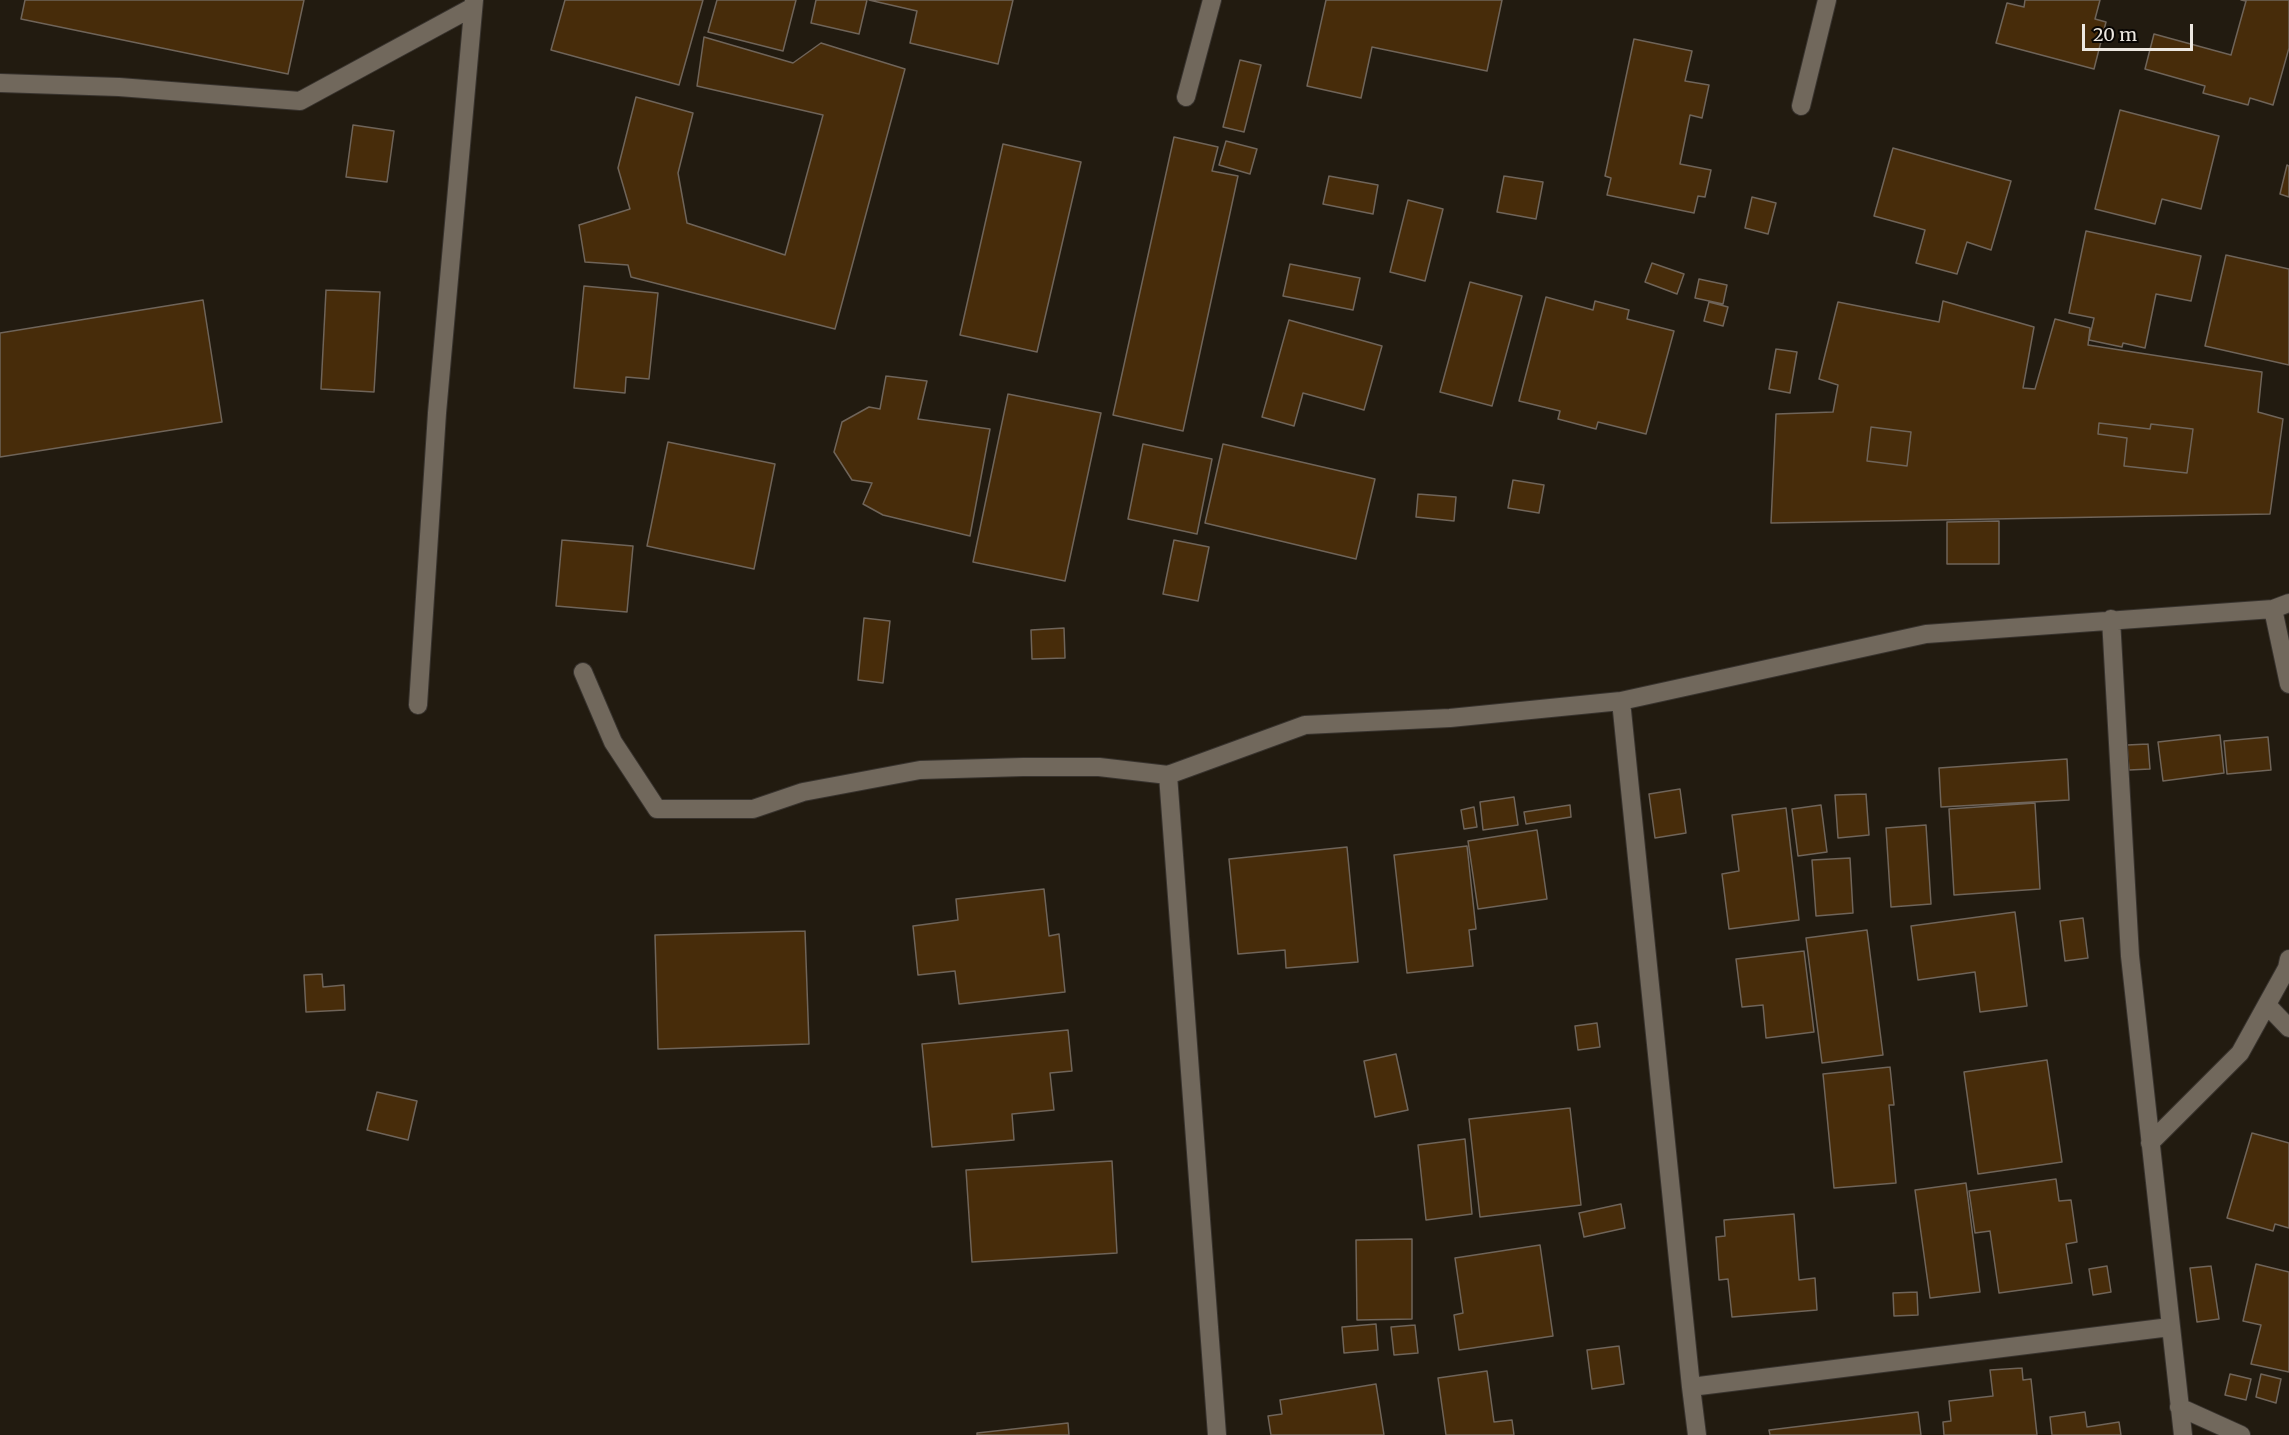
<!DOCTYPE html>
<html>
<head>
<meta charset="utf-8">
<style>
  body { margin:0 }
  #map { position:relative; width:2289px; height:1435px; overflow:hidden; background:#221b10; font-family:Merriweather,serif }
  canvas { display:block }
  .scale { position:absolute; left:2082px; top:24px; width:111px; height:27px; box-sizing:border-box; border:3px solid #ede8e1; border-top:0; padding-left:8px; font-size:18px; line-height:21px; white-space:nowrap; color:#ede8e1; -webkit-text-stroke:4px #090603; paint-order:stroke }
</style>
</head>
<body>
<div id="map">
<canvas width="2289" height="1435"></canvas>
<div class="scale">20 m</div>
</div>
<script>
const ctx = document.querySelector('canvas').getContext('2d');
ctx.lineJoin = 'round';
function fill(path, color) {
  ctx.fillStyle = color;
  ctx.fill(path, 'evenodd');
}
function shape(rows) {
  const path = new Path2D();
  for (const r of rows) {
    path.moveTo(r[0], r[1]);
    for (let i = 2; i < r.length; i += 2) path.lineTo(r[i], r[i + 1]);
  }
  return path;
}
function strokePath(path, color, width, dash) {
  ctx.strokeStyle = color;
  ctx.lineWidth = width;
  ctx.lineCap = dash ? 'butt' : 'round';
  ctx.setLineDash(dash || []);
  ctx.stroke(path);
}
const building = shape([
  [25,0,304,0,288,74,21,19,25,0],
  [565,0,703,0,679,85,551,50,565,0],
  [717,0,796,0,783,51,708,32,717,0],
  [816,0,867,0,859,34,811,23,816,0],
  [869,0,1013,0,998,64,910,43,917,11,869,0],
  [1326,0,1502,0,1487,71,1372,47,1361,98,1307,86,1326,0],
  [2025,0,2100,0,2095,19,2106,22,2094,69,1996,43,2007,3,2024,7,2025,0],
  [2241,0,2289,0,2289,48,2273,105,2250,98,2248,105,2203,93,2205,86,2145,69,2154,34,2231,55,2246,1,2241,0],
  [704,37,793,63,821,43,905,69,835,329,631,277,628,265,585,262,579,225,630,209,618,168,636,97,693,113,678,173,687,223,785,255,823,115,697,86,704,37],
  [1634,39,1692,51,1685,81,1709,85,1702,118,1690,115,1680,164,1711,170,1705,197,1698,196,1694,213,1607,195,1611,178,1605,176,1634,39],
  [1240,60,1261,65,1244,132,1223,127,1240,60],
  [2120,110,2219,136,2201,209,2162,199,2155,224,2095,209,2120,110],
  [353,125,394,131,387,182,346,177,353,125],
  [1174,137,1218,147,1212,171,1238,176,1183,431,1113,415,1174,137],
  [1226,141,1257,149,1250,174,1219,165,1226,141],
  [1003,144,1081,162,1037,352,960,335,1003,144],
  [1893,148,2011,181,1991,250,1967,242,1957,274,1916,263,1925,230,1874,216,1893,148],
  [2287,165,2289,166,2289,197,2280,194,2287,165],
  [1329,176,1378,185,1373,214,1323,204,1329,176],
  [1504,176,1543,182,1536,219,1497,212,1504,176],
  [1752,197,1776,203,1768,234,1745,228,1752,197],
  [1408,200,1443,209,1425,281,1390,272,1408,200],
  [2086,231,2201,256,2191,301,2156,294,2145,348,2123,343,2122,347,2089,340,2094,318,2069,313,2086,231],
  [2226,255,2289,269,2289,365,2205,346,2226,255],
  [1652,263,1684,274,1677,294,1645,282,1652,263],
  [1290,264,1360,278,1353,310,1283,296,1290,264],
  [1699,279,1727,285,1723,304,1695,298,1699,279],
  [1470,282,1522,296,1492,406,1440,392,1470,282],
  [584,286,658,293,649,379,626,377,625,393,574,388,584,286],
  [326,290,380,292,374,392,321,389,326,290],
  [1546,297,1593,310,1595,301,1629,310,1627,319,1674,331,1646,434,1598,422,1596,429,1558,419,1560,411,1519,401,1546,297],
  [203,300,222,422,0,457,0,333,203,300],
  [1943,301,2034,327,2023,388,2035,389,2055,319,2090,328,2088,345,2262,372,2258,412,2283,419,2270,514,1771,523,1776,414,1833,412,1838,385,1819,379,1838,302,1939,322,1943,301],
  [2099,423,2150,429,2151,424,2193,429,2187,473,2124,466,2127,438,2098,434,2099,423],
  [1871,427,1911,432,1907,466,1867,461,1871,427],
  [1709,302,1728,307,1723,326,1704,321,1709,302],
  [1289,320,1382,346,1364,410,1303,393,1294,426,1262,417,1289,320],
  [1776,349,1797,352,1790,393,1769,389,1776,349],
  [886,376,927,381,918,419,990,429,970,536,883,515,863,504,872,483,852,480,834,452,842,422,869,407,880,409,886,376],
  [1008,394,1101,413,1065,581,973,562,1008,394],
  [2099,423,2150,429,2151,424,2193,429,2187,473,2124,466,2127,438,2098,434,2099,423],
  [1871,427,1911,432,1907,466,1867,461,1871,427],
  [668,442,775,464,754,569,647,546,668,442],
  [1143,444,1212,459,1197,534,1128,519,1143,444],
  [1223,444,1375,479,1356,559,1205,523,1223,444],
  [1513,480,1544,485,1539,513,1508,508,1513,480],
  [1418,494,1456,497,1454,521,1416,517,1418,494],
  [1999,521,1999,564,1947,564,1947,522,1999,521],
  [562,540,633,546,627,612,556,606,562,540],
  [1174,540,1209,547,1198,601,1163,594,1174,540],
  [864,618,890,621,883,683,858,680,864,618],
  [1064,628,1065,658,1032,659,1031,630,1064,628],
  [2220,735,2224,773,2163,781,2158,742,2220,735],
  [2268,737,2271,770,2227,774,2224,741,2268,737],
  [2148,744,2150,769,2129,770,2127,745,2148,744],
  [2067,759,2069,800,1941,807,1939,768,2067,759],
  [1680,789,1686,833,1655,838,1649,794,1680,789],
  [1866,794,1869,835,1838,838,1835,795,1866,794],
  [1514,797,1518,825,1483,830,1480,802,1514,797],
  [2035,803,2040,889,1954,895,1949,809,2035,803],
  [1570,805,1571,817,1526,824,1524,812,1570,805],
  [1821,805,1827,852,1798,856,1792,809,1821,805],
  [1474,807,1477,827,1464,829,1461,810,1474,807],
  [1786,808,1799,920,1729,929,1722,874,1739,871,1732,815,1786,808],
  [1926,825,1931,904,1891,907,1886,828,1926,825],
  [1537,830,1547,899,1478,909,1468,841,1537,830],
  [1467,846,1476,929,1469,930,1473,966,1407,973,1394,855,1467,846],
  [1347,847,1358,962,1286,968,1285,950,1238,954,1229,859,1347,847],
  [1850,858,1853,913,1816,916,1812,860,1850,858],
  [1044,889,1049,936,1059,934,1065,992,959,1004,955,971,918,975,913,926,958,920,956,899,1044,889],
  [2015,912,2027,1006,1980,1012,1975,972,1918,980,1911,926,2015,912],
  [2083,918,2088,958,2065,961,2060,921,2083,918],
  [1867,930,1883,1055,1822,1063,1806,938,1867,930],
  [805,931,809,1044,658,1049,655,935,805,931],
  [1804,951,1814,1032,1766,1038,1763,1005,1742,1007,1736,959,1804,951],
  [322,974,323,987,344,985,345,1010,306,1012,304,975,322,974],
  [1597,1023,1600,1047,1578,1050,1575,1026,1597,1023],
  [1068,1030,1072,1071,1050,1073,1054,1110,1012,1114,1014,1140,932,1147,922,1044,1068,1030],
  [1396,1054,1408,1110,1375,1117,1364,1061,1396,1054],
  [2047,1060,2062,1162,1978,1174,1964,1072,2047,1060],
  [1890,1067,1894,1105,1889,1105,1896,1183,1834,1188,1823,1074,1890,1067],
  [377,1092,417,1101,408,1140,367,1130,377,1092],
  [1570,1108,1581,1205,1480,1217,1469,1119,1570,1108],
  [2252,1133,2289,1143,2289,1228,2275,1224,2273,1231,2227,1218,2252,1133],
  [1465,1139,1472,1214,1426,1220,1418,1145,1465,1139],
  [1112,1161,1117,1253,972,1262,966,1170,1112,1161],
  [2056,1179,2059,1201,2071,1200,2077,1242,2066,1244,2072,1283,1999,1293,1990,1231,1975,1233,1969,1191,2056,1179],
  [1966,1183,1980,1292,1930,1298,1915,1190,1966,1183],
  [1621,1204,1625,1228,1584,1237,1579,1213,1621,1204],
  [1794,1214,1799,1280,1815,1278,1817,1310,1732,1317,1728,1279,1719,1280,1716,1237,1725,1236,1724,1220,1794,1214],
  [1412,1239,1412,1319,1357,1320,1356,1240,1412,1239],
  [1540,1245,1553,1336,1459,1350,1454,1315,1463,1313,1455,1258,1540,1245],
  [2256,1264,2289,1272,2289,1372,2251,1364,2261,1325,2243,1321,2256,1264],
  [2107,1266,2111,1292,2093,1295,2089,1269,2107,1266],
  [2211,1266,2219,1319,2197,1322,2190,1268,2211,1266],
  [1917,1292,1918,1315,1894,1316,1893,1293,1917,1292],
  [1376,1324,1378,1350,1344,1353,1342,1327,1376,1324],
  [1415,1325,1418,1353,1394,1355,1391,1327,1415,1325],
  [1619,1346,1624,1384,1592,1389,1587,1350,1619,1346],
  [2022,1368,2023,1380,2031,1379,2037,1435,1944,1435,1943,1422,1951,1421,1949,1401,1993,1396,1990,1370,2022,1368],
  [1487,1371,1494,1422,1512,1420,1514,1435,1446,1435,1438,1378,1487,1371],
  [2230,1374,2251,1379,2246,1400,2225,1395,2230,1374],
  [2261,1374,2281,1379,2276,1403,2256,1397,2261,1374],
  [1376,1384,1384,1435,1271,1435,1268,1416,1282,1414,1280,1400,1376,1384],
  [1918,1412,1921,1435,1770,1435,1769,1430,1918,1412],
  [2085,1412,2087,1427,2119,1422,2121,1435,2052,1435,2050,1417,2085,1412],
  [1068,1423,1069,1435,977,1435,977,1433,1068,1423]
]);
fill(building, '#472c0a');
strokePath(building, '#6f6459', 1.5);
const minor = shape([
  [0,83,119,87,300,101,473,7],
  [1186,97,1212,0],
  [1801,106,1827,0],
  [2273,609,2289,684],
  [2111,619,2130,956,2183,1435],
  [583,672,613,742,657,809,753,809,803,792,920,770,1023,767,1099,767,1168,775,1305,725,1450,718,1621,701,1926,634,2273,609,2289,603],
  [1621,701,1691,1387,2170,1327],
  [418,705,437,413,474,0],
  [1168,775,1217,1435],
  [2267,1005,2289,1028],
  [2150,1143,2240,1053,2287,968,2289,959],
  [1691,1387,1697,1435],
  [2179,1407,2241,1435]
]);
strokePath(minor, '#38332e', 20);
strokePath(minor, '#71685c', 18);
</script>
</body>
</html>
